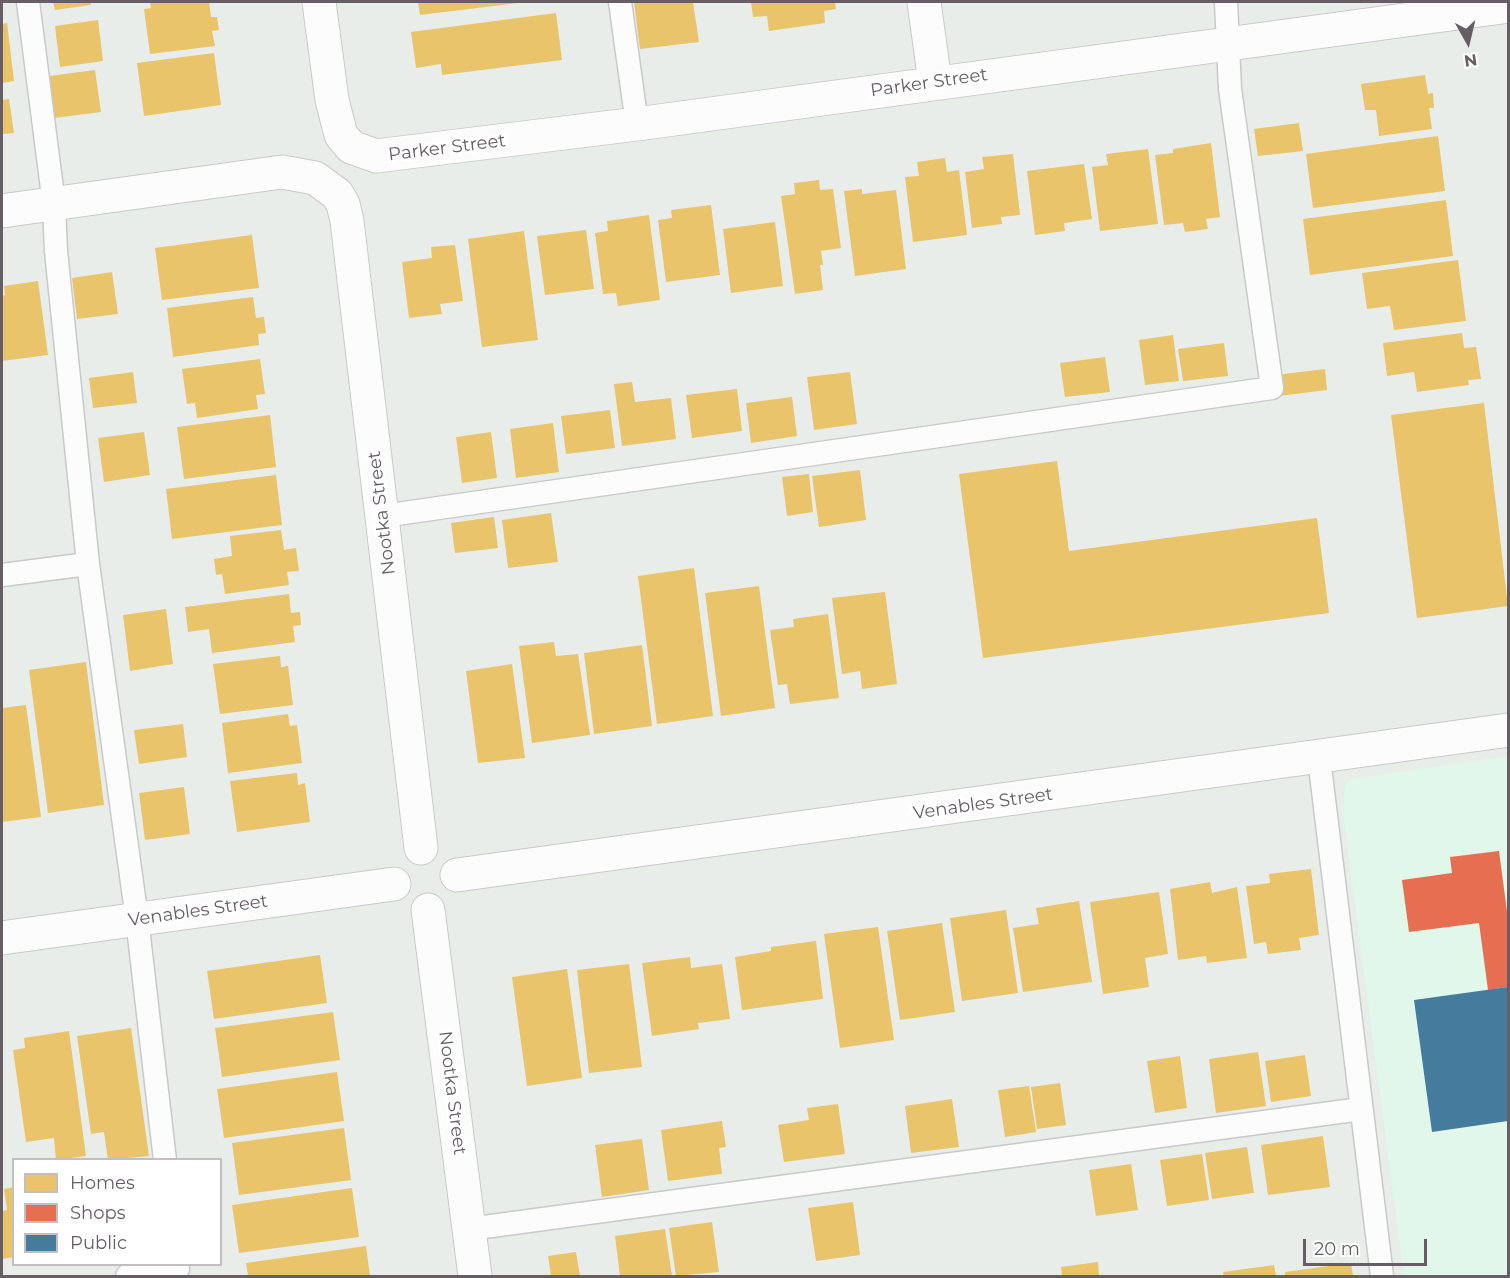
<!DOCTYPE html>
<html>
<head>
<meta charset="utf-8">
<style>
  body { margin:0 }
  #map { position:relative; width:1510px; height:1278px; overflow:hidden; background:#e8edea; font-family:Montserrat,sans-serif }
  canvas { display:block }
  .frame { position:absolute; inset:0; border:3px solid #665d65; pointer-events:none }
  .legend { position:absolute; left:12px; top:1158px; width:210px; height:108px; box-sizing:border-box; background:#fff; border:2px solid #c2bec1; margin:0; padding:8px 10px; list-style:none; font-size:18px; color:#665d65 }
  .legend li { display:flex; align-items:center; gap:12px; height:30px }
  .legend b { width:30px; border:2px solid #c2bec1 }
  .north { position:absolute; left:1438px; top:12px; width:60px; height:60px; -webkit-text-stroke:4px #fff; paint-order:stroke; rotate:172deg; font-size:16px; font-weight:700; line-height:24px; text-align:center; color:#665d65 }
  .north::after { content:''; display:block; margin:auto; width:21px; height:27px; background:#665d65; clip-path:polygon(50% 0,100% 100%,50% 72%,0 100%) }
  .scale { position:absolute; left:1303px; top:1239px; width:124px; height:27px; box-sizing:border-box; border:3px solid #665d65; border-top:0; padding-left:8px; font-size:18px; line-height:21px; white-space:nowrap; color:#665d65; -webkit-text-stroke:4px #fff; paint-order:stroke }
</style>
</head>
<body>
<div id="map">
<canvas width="1510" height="1278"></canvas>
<div class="frame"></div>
<ul class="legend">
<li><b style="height:16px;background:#e9c46a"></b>Homes</li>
<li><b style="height:16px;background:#e76f51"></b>Shops</li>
<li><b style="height:16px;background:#457b9d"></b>Public</li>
</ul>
<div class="north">N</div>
<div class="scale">20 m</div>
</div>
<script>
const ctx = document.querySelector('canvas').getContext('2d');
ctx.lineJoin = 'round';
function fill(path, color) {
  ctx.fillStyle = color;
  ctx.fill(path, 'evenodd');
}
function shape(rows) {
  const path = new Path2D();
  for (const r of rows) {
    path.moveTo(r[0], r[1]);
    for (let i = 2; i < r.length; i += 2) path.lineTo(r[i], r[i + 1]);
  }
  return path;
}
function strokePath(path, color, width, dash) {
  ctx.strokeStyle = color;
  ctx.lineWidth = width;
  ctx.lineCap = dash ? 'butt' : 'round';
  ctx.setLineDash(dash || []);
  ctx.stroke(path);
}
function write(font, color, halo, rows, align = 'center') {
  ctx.font = font + ' Montserrat,sans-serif';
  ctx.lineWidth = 6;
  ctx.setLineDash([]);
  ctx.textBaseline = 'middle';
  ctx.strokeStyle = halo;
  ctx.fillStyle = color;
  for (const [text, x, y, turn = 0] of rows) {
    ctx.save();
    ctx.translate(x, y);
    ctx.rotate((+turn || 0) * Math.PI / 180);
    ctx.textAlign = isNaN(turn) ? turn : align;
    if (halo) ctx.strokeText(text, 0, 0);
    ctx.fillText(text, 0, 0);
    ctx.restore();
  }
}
fill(shape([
  [1508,756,1508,1276,1404,1276,1343,812,1345,786,1351,779]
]), '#e1f7e9');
fill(shape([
  [53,2,90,2,91,5,55,10],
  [150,2,209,2,211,17,217,17,219,30,212,31,215,46,150,54,144,9,151,8],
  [418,2,518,2,518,3,420,15],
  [634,2,693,2,699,42,640,49],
  [751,2,835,2,836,9,824,11,825,23,769,31,767,16,753,17],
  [556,13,562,60,442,75,441,64,416,68,411,32],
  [98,20,103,61,60,67,55,26],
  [7,23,14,81,2,83,2,24],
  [214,53,221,105,144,116,137,63],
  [95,70,101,112,54,118,49,76],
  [1425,75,1428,94,1433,93,1434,108,1429,108,1432,129,1379,136,1376,110,1365,110,1361,84],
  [9,99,14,133,2,134,2,100],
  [1299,123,1303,151,1258,156,1254,129],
  [1438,136,1445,191,1313,208,1306,154],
  [1211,143,1220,217,1206,219,1208,229,1185,232,1183,223,1164,225,1155,155,1173,153,1173,149],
  [1148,149,1158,224,1100,231,1092,167,1108,165,1106,154],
  [1013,154,1020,215,1001,217,1002,224,972,228,965,172,984,169,982,157],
  [945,158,947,172,959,170,967,235,913,242,905,177,919,176,917,162],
  [1084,164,1092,219,1064,223,1065,231,1035,235,1027,171],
  [819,180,820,190,833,189,841,248,821,251,823,265,820,265,823,290,795,294,781,196,795,194,794,183],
  [862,189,862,194,896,190,906,269,855,276,844,191],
  [1446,200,1453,256,1310,275,1303,219],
  [711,205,720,275,666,282,658,220,672,218,671,210],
  [649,215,660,300,618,306,616,293,603,294,595,233,608,231,607,221],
  [775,222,783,286,731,293,723,229],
  [586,230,594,289,545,295,537,236],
  [524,231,538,340,482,347,468,239],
  [252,235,259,288,162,300,155,248],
  [455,245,463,301,440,304,442,314,409,318,402,262,432,258,431,247],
  [1458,260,1466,321,1394,330,1390,306,1367,309,1362,273],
  [112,272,118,314,77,319,72,278],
  [38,281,48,355,2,361,2,296,5,295,4,286],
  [253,297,256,318,264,317,266,333,258,334,259,345,173,357,167,308],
  [1462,333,1464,348,1476,347,1481,379,1468,380,1469,385,1417,392,1414,372,1387,376,1383,343],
  [1173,335,1179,381,1145,385,1139,340],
  [1224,343,1228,376,1183,381,1178,349],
  [1105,357,1110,392,1065,397,1060,363],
  [260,359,265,394,256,395,258,409,197,418,195,403,187,404,182,369],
  [1325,369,1327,390,1279,396,1276,375],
  [133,372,137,403,93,408,89,378],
  [850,372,857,424,814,430,807,377],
  [632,382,635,402,671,398,676,439,622,446,614,384],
  [737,389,742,431,692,438,686,395],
  [792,397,797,436,751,443,746,403],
  [1484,403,1508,606,1417,618,1391,415],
  [610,410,615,448,566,454,561,416],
  [270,415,276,467,184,479,177,427],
  [553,423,559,472,516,478,510,429],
  [144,432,150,475,104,482,98,438],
  [491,432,497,478,462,483,456,437],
  [1057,461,1069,551,1317,518,1329,613,983,658,959,474],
  [860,470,866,520,819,527,812,476],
  [809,474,813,512,787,516,782,477],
  [276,475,282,525,172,539,166,489],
  [551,513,558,562,508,568,502,520],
  [494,517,498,548,455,553,451,523],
  [281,530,284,550,296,548,299,571,287,572,289,585,225,594,222,574,216,575,214,559,232,556,230,536],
  [694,568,713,716,657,724,638,576],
  [759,586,775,708,721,716,705,593],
  [885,592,897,684,862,689,860,671,842,674,832,598],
  [289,594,291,613,300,612,301,625,293,626,295,642,212,653,209,629,188,632,185,607],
  [166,609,173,664,130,671,123,615],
  [828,614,839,698,790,704,787,684,778,685,770,630,794,627,793,619],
  [554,642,556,656,578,654,590,735,532,743,519,646],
  [642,645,652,726,594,734,584,653],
  [280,656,281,667,288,666,293,705,220,714,213,664],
  [86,662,104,805,48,813,29,670],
  [512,664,525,758,478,763,466,671],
  [26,705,41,817,2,822,2,708],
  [288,714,290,726,297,725,302,763,228,773,222,723],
  [183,724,187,757,139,764,134,730],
  [297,773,298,785,305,783,310,822,237,832,230,781],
  [184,787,190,834,145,840,139,793],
  [1311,869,1319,935,1299,938,1301,950,1268,954,1266,942,1254,944,1246,886,1270,883,1269,874],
  [1210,882,1212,893,1237,887,1247,958,1207,963,1206,956,1178,960,1170,889],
  [1159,892,1168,954,1145,958,1149,987,1103,994,1090,902],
  [1079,901,1092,982,1023,992,1013,928,1039,924,1036,908],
  [1006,910,1018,993,962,1001,950,918],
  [942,923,955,1012,900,1020,887,931],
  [878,927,894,1040,840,1048,824,934],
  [816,941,823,999,742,1010,735,957,771,951,771,947],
  [320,955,327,1003,214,1019,207,971],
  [690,957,691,968,722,964,730,1019,698,1023,699,1029,652,1036,642,963],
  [629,964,642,1067,589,1073,577,970],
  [567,969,582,1078,527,1086,512,977],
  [333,1012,340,1060,222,1077,215,1028],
  [131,1028,149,1156,108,1160,104,1132,91,1134,77,1036],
  [69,1031,86,1156,56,1160,54,1138,26,1142,13,1050,25,1048,24,1038],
  [1258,1052,1266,1106,1216,1113,1209,1059],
  [1305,1055,1311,1096,1271,1102,1265,1061],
  [1180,1056,1187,1108,1155,1113,1147,1061],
  [337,1072,344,1121,224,1138,217,1089],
  [1060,1083,1066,1125,1037,1129,1031,1087],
  [1029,1086,1036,1132,1005,1137,998,1090],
  [952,1099,959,1147,911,1153,905,1106],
  [838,1104,845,1154,784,1162,778,1125,809,1120,807,1108],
  [722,1121,726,1147,719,1148,722,1174,668,1181,661,1130],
  [344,1128,351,1180,239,1195,232,1143],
  [1323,1136,1330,1187,1268,1195,1261,1145],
  [642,1139,649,1190,602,1197,595,1145],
  [1247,1147,1254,1193,1212,1199,1205,1153],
  [1202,1154,1209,1200,1167,1206,1160,1160],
  [1131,1164,1138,1210,1096,1216,1089,1170],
  [14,1187,14,1257,2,1259,2,1211,7,1210,4,1189],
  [352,1188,359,1237,239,1253,232,1205],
  [853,1202,860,1255,816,1261,808,1208],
  [712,1222,719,1272,676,1276,669,1228],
  [665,1229,672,1276,620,1276,615,1236],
  [366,1246,370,1276,248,1276,246,1263],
  [576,1252,580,1276,551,1276,548,1256],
  [1098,1262,1099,1276,1062,1276,1061,1267],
  [1351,1263,1353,1276,1285,1276,1285,1272],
  [1274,1265,1276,1276,1224,1276,1223,1272]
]), '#e9c46a');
fill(shape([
  [1499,851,1508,919,1508,987,1488,990,1479,923,1409,932,1402,880,1452,873,1450,857]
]), '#e76f51');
fill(shape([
  [1508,987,1508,1121,1432,1132,1414,1000]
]), '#457b9d');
const lane = shape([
  [28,2,54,204,56,251,88,564,137,919,165,1160],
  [620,2,637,124],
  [383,516,1272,388,1230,89,1226,2],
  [2,575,88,564],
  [1319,758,1382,1276],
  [469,1229,1361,1109],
  [127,1276,178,1269]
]);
const street = shape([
  [319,2,332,100,341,135,351,147,376,156,637,124,1508,6],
  [924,2,935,82],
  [2,211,282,172,315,178,337,194,343,204,347,221,421,848],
  [457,875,1508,730],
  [428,910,475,1276],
  [2,938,394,884]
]);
strokePath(lane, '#c8cac9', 25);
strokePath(street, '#c8cac9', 35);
strokePath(lane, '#fcfcfc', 22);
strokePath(street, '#fcfcfc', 33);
write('18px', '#665d65', '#fff', [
  ["Parker Street",929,83,-8],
  ["Parker Street",447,148,-7],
  ["Nootka Street",382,513,-97],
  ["Venables Street",983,804,-8],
  ["Venables Street",198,911,-8],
  ["Nootka Street",452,1093,83]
]);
</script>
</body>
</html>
